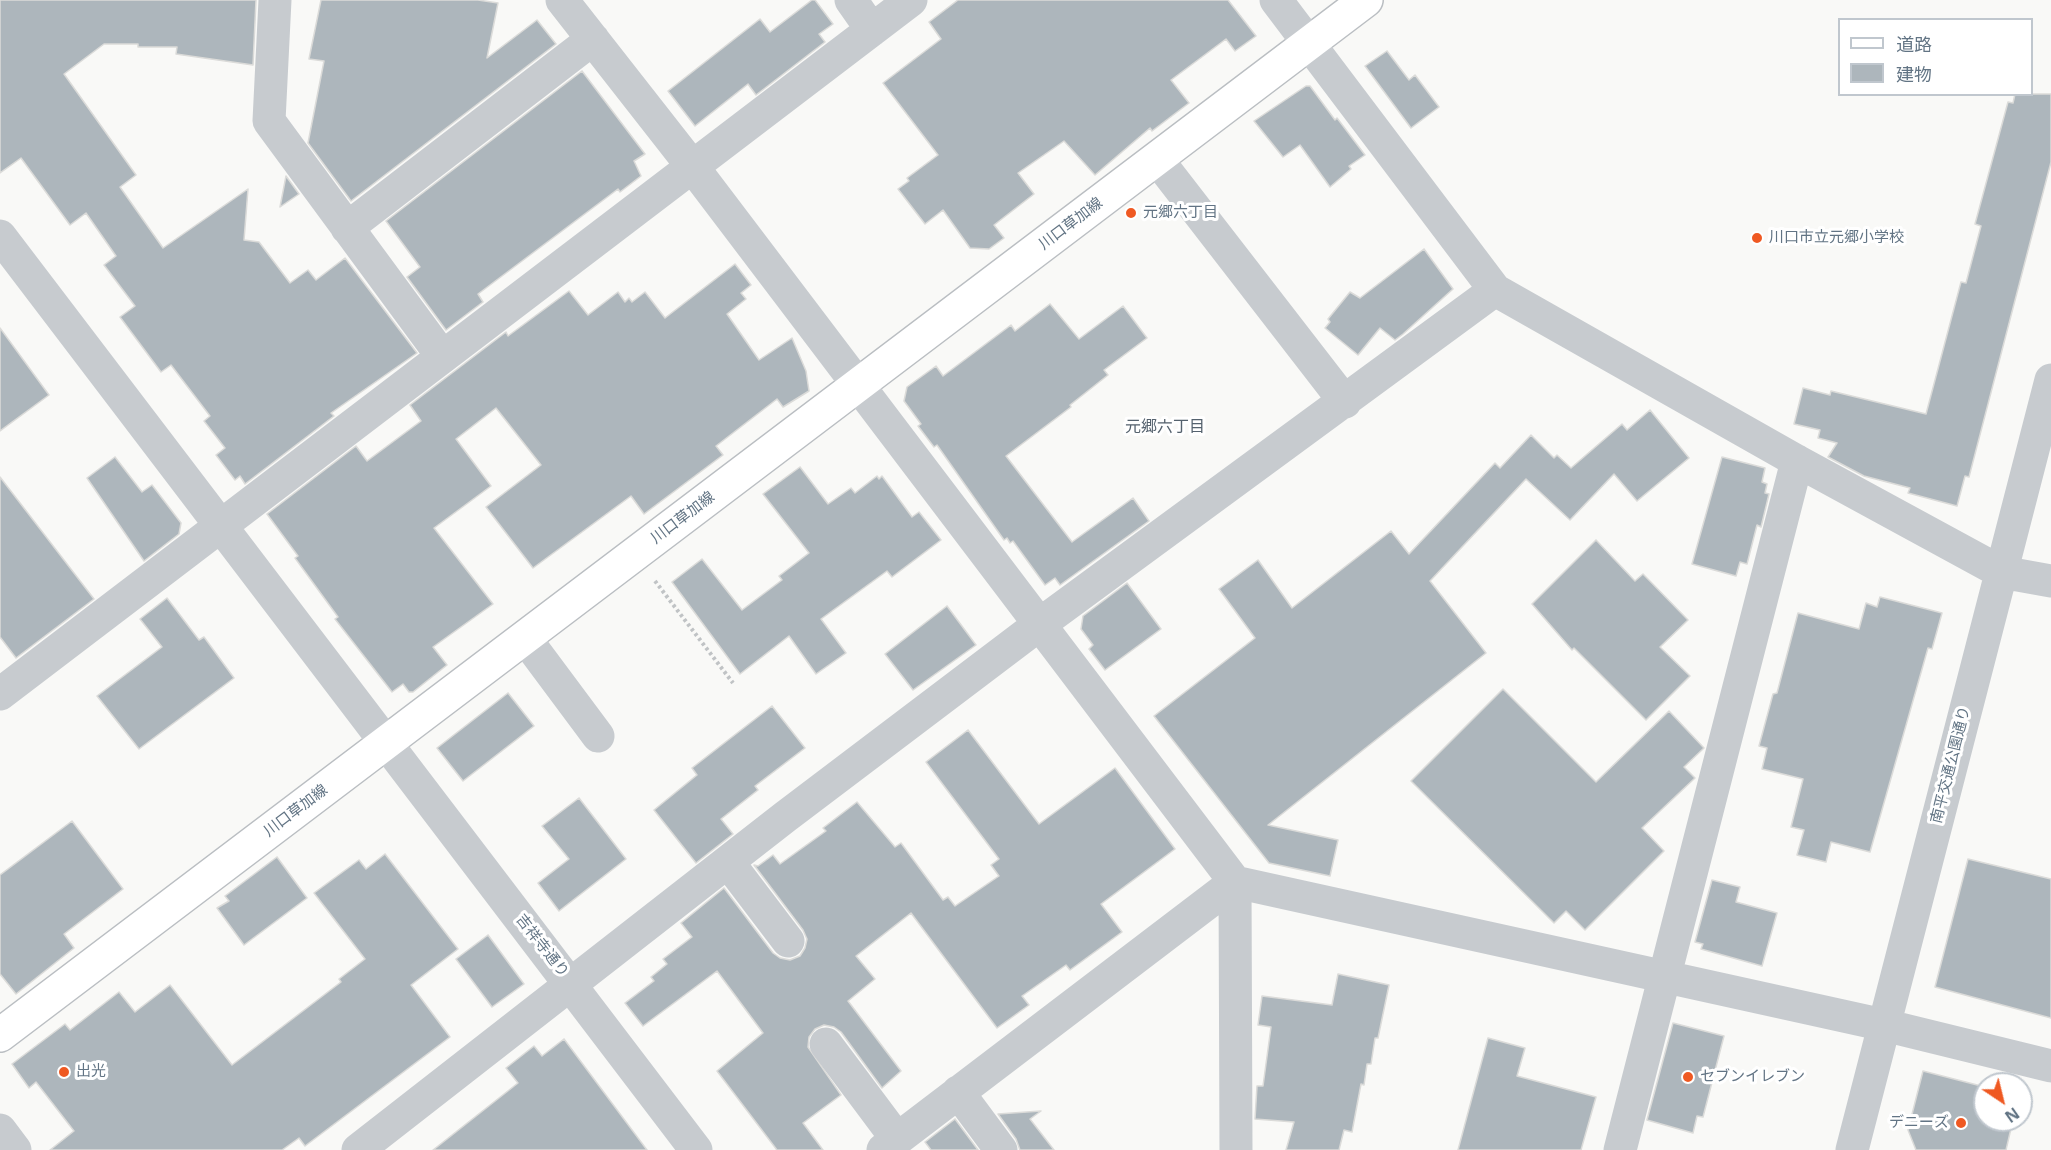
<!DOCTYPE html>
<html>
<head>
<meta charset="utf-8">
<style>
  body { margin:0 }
  #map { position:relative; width:2051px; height:1150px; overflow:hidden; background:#f9f9f7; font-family:"Noto Sans","Noto Sans JP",sans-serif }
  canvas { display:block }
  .legend { position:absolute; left:1838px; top:18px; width:195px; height:78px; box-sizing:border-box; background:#fff; border:2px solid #c0c7ce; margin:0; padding:8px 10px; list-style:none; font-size:18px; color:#627484 }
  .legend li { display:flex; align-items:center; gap:12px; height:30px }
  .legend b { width:30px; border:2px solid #c0c7ce }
  .north { position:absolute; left:1973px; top:1072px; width:60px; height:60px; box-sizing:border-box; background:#fff; border:2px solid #c0c7ce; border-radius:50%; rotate:145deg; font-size:16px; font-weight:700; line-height:24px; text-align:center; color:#627484 }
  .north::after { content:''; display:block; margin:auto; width:21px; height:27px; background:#ef5922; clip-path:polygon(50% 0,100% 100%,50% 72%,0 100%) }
</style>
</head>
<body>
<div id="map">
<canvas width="2051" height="1150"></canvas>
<ul class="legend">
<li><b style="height:8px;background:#fff"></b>道路</li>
<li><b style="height:16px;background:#adb6bc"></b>建物</li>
</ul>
<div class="north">N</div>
</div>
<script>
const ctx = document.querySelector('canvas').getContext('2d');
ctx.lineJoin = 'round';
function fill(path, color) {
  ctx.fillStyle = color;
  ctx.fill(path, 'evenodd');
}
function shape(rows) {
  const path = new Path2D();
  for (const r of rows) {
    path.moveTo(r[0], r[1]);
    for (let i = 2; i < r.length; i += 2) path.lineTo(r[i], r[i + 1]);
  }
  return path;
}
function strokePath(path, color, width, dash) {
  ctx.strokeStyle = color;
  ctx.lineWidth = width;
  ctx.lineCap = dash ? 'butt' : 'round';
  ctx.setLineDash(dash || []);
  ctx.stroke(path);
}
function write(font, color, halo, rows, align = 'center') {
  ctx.font = font + ' "Noto Sans","Noto Sans JP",sans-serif';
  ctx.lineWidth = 6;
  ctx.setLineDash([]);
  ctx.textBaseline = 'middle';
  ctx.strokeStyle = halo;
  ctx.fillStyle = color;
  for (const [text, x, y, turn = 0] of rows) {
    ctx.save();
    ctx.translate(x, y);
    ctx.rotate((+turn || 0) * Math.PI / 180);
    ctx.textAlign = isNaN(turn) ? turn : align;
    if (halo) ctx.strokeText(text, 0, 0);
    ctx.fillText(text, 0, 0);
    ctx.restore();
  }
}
const building = shape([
  [0,0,256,0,253,65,176,54,177,47,138,47,138,44,104,44,64,74,136,175,120,187,163,248,248,189,244,240,259,242,290,283,308,270,316,280,345,258,417,353,331,413,334,416,245,484,240,476,235,480,216,455,225,448,204,421,210,416,171,365,161,372,120,317,135,306,104,265,116,256,86,213,70,225,21,158,0,173,0,0],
  [321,0,478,0,498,3,487,58,537,20,556,44,351,201,308,143,324,61,309,59,321,0],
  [812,0,815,0,833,24,819,34,825,42,756,95,748,84,695,126,668,91,760,19,770,32,812,0],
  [958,0,1228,0,1256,36,1235,51,1226,39,1171,80,1189,103,1152,131,1150,128,1095,175,1064,141,1018,173,1034,194,994,225,1004,238,989,249,970,248,943,210,925,224,898,189,909,181,907,178,938,155,883,83,941,39,929,22,958,0],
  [1387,51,1409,80,1415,75,1439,107,1411,128,1365,66,1387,51],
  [582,71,645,154,634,161,641,176,620,192,618,189,478,294,483,302,446,330,407,277,420,267,386,221,582,71],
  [1306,86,1310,86,1335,120,1337,118,1365,155,1349,166,1351,169,1330,187,1300,145,1283,157,1254,121,1306,86],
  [2015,94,2051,94,2051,162,1969,477,1965,476,1957,506,1908,493,1910,488,1864,476,1828,457,1837,443,1818,438,1820,430,1794,424,1803,388,1830,395,1831,391,1926,414,1961,282,1966,283,1981,226,1975,224,2008,102,2013,103,2015,94],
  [286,176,299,194,280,207,286,176],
  [1424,249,1453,289,1403,334,1395,340,1380,328,1358,355,1325,328,1330,322,1328,319,1350,292,1360,298,1424,249],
  [735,264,751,285,741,293,746,299,727,314,759,360,792,338,806,371,809,391,783,407,777,399,716,446,723,455,644,514,631,496,533,568,486,507,541,465,496,408,456,439,491,486,434,528,493,604,433,647,447,665,413,692,409,692,403,684,392,692,335,619,338,617,295,558,298,556,267,514,356,446,367,461,421,421,410,405,506,332,508,336,569,291,588,315,618,292,625,302,629,298,632,302,645,292,665,318,735,264],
  [1050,304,1079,339,1123,306,1147,338,1104,370,1108,375,1070,405,1071,407,1006,456,1072,542,1133,498,1149,521,1060,585,1055,578,1045,585,1013,541,1010,543,1007,538,1004,540,937,445,934,447,918,426,921,424,904,401,907,387,936,366,943,376,1011,325,1015,331,1050,304],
  [0,328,49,395,0,431,0,328],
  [1650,410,1689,458,1637,501,1614,474,1570,520,1526,479,1430,581,1486,653,1268,825,1338,840,1330,876,1269,863,1154,716,1255,638,1219,589,1258,560,1292,608,1391,531,1409,554,1495,463,1500,468,1531,435,1554,458,1557,455,1571,468,1622,424,1627,430,1650,410],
  [115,457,142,492,152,485,181,523,179,534,144,561,87,478,115,457],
  [1722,457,1765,468,1762,482,1767,484,1765,493,1769,494,1761,527,1757,525,1747,564,1740,562,1736,576,1692,564,1722,457],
  [800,467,828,504,851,488,855,493,877,476,879,479,882,476,912,517,919,512,941,540,892,577,887,571,821,619,846,653,816,674,789,636,740,674,672,582,702,559,742,610,782,580,779,576,809,553,763,494,800,467],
  [0,477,94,599,16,658,0,637,0,477],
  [1596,540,1635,581,1643,574,1688,620,1660,647,1690,676,1646,720,1574,648,1572,650,1532,604,1596,540],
  [1127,583,1161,629,1105,670,1089,649,1093,645,1081,629,1083,616,1127,583],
  [1880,597,1942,613,1932,649,1928,648,1870,852,1831,842,1826,862,1797,855,1804,830,1791,827,1803,779,1762,769,1767,748,1759,746,1773,694,1777,693,1798,613,1859,629,1866,603,1877,607,1880,597],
  [167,598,199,640,204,637,234,678,139,749,97,696,162,647,140,619,167,598],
  [947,606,976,645,913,690,885,654,947,606],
  [1503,689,1596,782,1669,711,1704,748,1684,767,1695,778,1642,828,1664,851,1585,930,1566,911,1554,923,1411,781,1503,689],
  [508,693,534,726,463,781,437,748,508,693],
  [772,706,805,748,755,786,758,790,721,819,733,834,696,863,654,810,697,775,692,768,772,706],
  [968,730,1039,824,1115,768,1175,849,1101,904,1122,932,1070,970,1066,965,1022,996,1029,1005,997,1028,911,913,856,956,875,979,848,1001,901,1071,882,1088,841,1032,834,1027,824,1025,815,1029,809,1037,808,1047,841,1095,803,1123,823,1150,777,1150,717,1071,763,1033,717,971,643,1026,625,1003,654,981,651,977,667,964,663,959,692,937,681,923,724,888,773,953,780,958,790,960,800,956,805,948,807,939,803,930,754,865,758,866,773,855,780,864,826,831,823,828,857,802,895,847,901,843,943,900,948,897,955,906,999,876,991,865,999,859,926,762,968,730],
  [579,798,626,859,559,911,538,883,569,859,542,826,579,798],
  [72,821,123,889,64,934,74,948,16,994,0,974,0,875,72,821],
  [385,854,458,949,411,985,450,1037,305,1146,299,1138,282,1150,50,1150,74,1131,36,1082,29,1088,12,1064,65,1024,70,1030,119,992,135,1012,170,985,232,1065,341,982,339,979,365,959,314,893,359,860,366,869,385,854],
  [277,857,307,898,244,945,217,908,229,901,225,896,277,857],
  [1968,859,2051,879,2051,1018,1935,987,1968,859],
  [1712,880,1740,887,1736,902,1777,913,1762,966,1701,949,1703,944,1695,942,1712,880],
  [488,935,524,984,492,1007,456,959,488,935],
  [1338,974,1389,985,1378,1038,1375,1038,1371,1064,1367,1064,1364,1085,1361,1084,1352,1132,1344,1130,1339,1150,1286,1150,1294,1122,1255,1119,1257,1086,1263,1086,1271,1027,1258,1025,1262,996,1332,1005,1338,974],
  [1673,1023,1724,1036,1703,1117,1697,1116,1693,1133,1647,1120,1673,1023],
  [1488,1038,1525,1048,1517,1076,1596,1097,1581,1150,1458,1150,1488,1038],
  [564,1039,647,1150,433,1150,518,1083,506,1068,534,1046,542,1056,564,1039],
  [1923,1071,1985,1087,1985,1120,2013,1120,2006,1150,1916,1150,1908,1130,1923,1071],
  [1041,1111,1030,1119,1054,1150,1020,1150,1016,1139,998,1114,1041,1111],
  [955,1119,978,1150,931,1150,925,1142,955,1119]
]);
fill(building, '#adb6bc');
strokePath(building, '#dbdbd9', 1.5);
const major = shape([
  [0,1035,1366,0]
]);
strokePath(major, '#babec2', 36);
strokePath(shape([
  [655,581,733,683]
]), '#c0c3c5', 4, [3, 3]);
strokePath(shape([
  [275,0,269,121,442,356],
  [562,0,692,166,1235,882,1884,1025,2051,1066],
  [851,0,872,30],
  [1276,0,1495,290,1797,461,2001,572,2051,581],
  [1157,159,1345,402],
  [347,228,593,39],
  [0,236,696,1150],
  [525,638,598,736],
  [0,694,911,0],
  [728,862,788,941],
  [1235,882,1236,1150],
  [826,1044,897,1139],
  [958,1092,1001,1150],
  [0,1130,15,1150],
  [358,1150,785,817,1040,624,1495,290],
  [883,1150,1235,882],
  [1620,1150,1797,461],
  [1852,1150,2051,380]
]), '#c7cbcf', 33);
strokePath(major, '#fff', 33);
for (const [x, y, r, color] of [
  [1131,213,6,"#ef5922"],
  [1757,238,6,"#ef5922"],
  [64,1072,6,"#ef5922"],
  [1688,1077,6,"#ef5922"],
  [1961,1123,6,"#ef5922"]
]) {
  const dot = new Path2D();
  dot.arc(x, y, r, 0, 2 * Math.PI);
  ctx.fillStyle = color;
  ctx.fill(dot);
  strokePath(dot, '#fff', 2);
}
write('15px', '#627484', '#fff', [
  ["元郷六丁目",1143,213],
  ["川口市立元郷小学校",1769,238],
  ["出光",76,1072],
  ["セブンイレブン",1700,1077],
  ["デニーズ",1949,1123,"right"]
], 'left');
write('15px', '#627484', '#fff', [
  ["川口草加線",1071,224,-37],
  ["川口草加線",683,518,-37],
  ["南平交通公園通り",1951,765,-76],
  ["川口草加線",296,811,-37],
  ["吉祥寺通り",542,946,52]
]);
write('16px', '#55626e', '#fff', [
  ["元郷六丁目",1165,427]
]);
</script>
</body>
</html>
